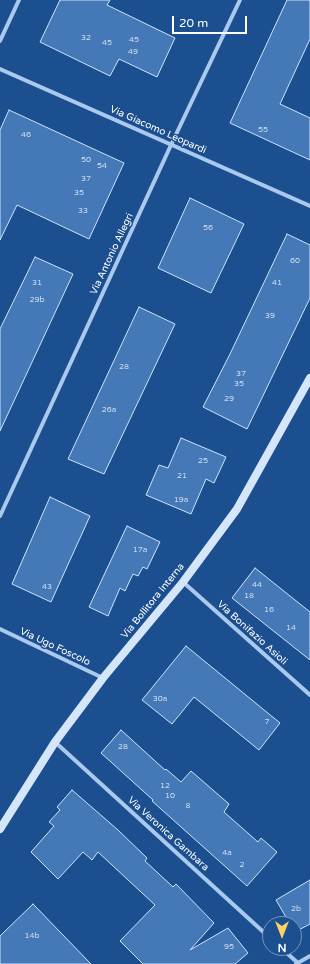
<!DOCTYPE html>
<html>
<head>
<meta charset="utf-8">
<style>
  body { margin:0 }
  #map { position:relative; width:310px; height:964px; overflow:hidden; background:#1b4f8f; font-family:"Varela Round",sans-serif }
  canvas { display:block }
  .north { position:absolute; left:262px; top:916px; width:40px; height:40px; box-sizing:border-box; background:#1b4f8f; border:1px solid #7695bc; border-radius:50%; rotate:180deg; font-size:11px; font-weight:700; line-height:16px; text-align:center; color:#fff }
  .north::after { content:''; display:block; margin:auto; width:14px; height:18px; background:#ffd166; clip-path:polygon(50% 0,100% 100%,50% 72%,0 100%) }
  .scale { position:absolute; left:172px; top:16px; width:75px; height:18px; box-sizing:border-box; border:2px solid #fff; border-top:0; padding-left:5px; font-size:12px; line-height:14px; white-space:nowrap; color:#fff; -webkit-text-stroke:3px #1b4f8f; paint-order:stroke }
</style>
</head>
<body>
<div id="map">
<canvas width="310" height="964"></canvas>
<div class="north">N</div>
<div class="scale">20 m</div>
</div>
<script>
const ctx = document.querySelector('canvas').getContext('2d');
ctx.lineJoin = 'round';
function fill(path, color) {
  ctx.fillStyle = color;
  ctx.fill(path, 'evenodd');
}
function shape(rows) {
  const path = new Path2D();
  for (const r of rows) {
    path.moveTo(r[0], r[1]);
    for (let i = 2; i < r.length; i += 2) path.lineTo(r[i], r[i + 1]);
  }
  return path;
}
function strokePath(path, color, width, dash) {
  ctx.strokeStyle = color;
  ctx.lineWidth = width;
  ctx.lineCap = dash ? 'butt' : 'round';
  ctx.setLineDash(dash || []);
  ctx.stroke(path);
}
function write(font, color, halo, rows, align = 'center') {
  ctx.font = font + ' "Varela Round",sans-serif';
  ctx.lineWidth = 3;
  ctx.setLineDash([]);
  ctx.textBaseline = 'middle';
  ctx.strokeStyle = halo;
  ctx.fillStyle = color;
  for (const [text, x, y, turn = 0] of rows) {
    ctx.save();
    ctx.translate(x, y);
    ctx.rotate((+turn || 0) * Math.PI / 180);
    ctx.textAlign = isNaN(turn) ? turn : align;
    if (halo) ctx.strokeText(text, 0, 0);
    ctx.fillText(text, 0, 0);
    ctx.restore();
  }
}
const building = shape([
  [60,0,110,0,107,5,175,38,157,77,119,59,110,76,40,42,60,0],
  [287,0,310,0,310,39,280,104,310,118,310,160,230,123,287,0],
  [9,110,124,163,89,239,17,205,0,240,0,130,9,110],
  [190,198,244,224,211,293,158,268,190,198],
  [287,234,310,245,310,298,247,429,203,407,230,354,287,234],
  [35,257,73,274,0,431,0,329,35,257],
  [139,307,175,324,104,474,68,459,139,307],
  [181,438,226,457,214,483,206,479,191,514,146,495,159,465,168,468,181,438],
  [50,497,90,516,51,602,12,584,50,497],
  [127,526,160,542,147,569,143,567,138,576,133,574,125,591,120,588,108,616,89,607,127,526],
  [255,568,310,612,310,660,232,598,255,568],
  [186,646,280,723,259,750,194,697,172,724,142,700,186,646],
  [121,730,165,770,166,769,181,782,191,771,229,804,224,812,258,842,261,838,277,852,247,886,152,801,153,800,101,753,121,730],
  [72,790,118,830,147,858,145,861,173,887,176,884,214,923,190,950,228,928,248,953,235,964,143,964,120,941,155,905,98,852,92,860,83,852,58,879,31,852,54,826,49,822,60,810,57,807,72,790],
  [310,880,310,924,295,932,294,924,290,924,276,900,310,880],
  [33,904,91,964,0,964,0,936,33,904]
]);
fill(building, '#4478b7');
strokePath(building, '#cfe3fa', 1);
strokePath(shape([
  [0,41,19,0],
  [0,69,310,206],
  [0,516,171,145,240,0],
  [183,582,310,695],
  [0,629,103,678],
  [55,742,270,938],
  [281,948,298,963],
  [296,964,310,956]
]), '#a9c9ee', 4);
strokePath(shape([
  [0,829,55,742,103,678,183,582,237,509,310,378]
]), '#d6e6fa', 8);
write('8px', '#d0dded', null, [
  ["32",86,38],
  ["45",134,40],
  ["45",107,43],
  ["49",133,52],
  ["55",263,130],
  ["46",26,135],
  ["50",86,160],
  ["54",102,166],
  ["37",86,179],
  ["35",79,193],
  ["33",83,211],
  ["56",208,228],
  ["60",295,261],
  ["31",37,283],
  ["41",277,283],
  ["29b",37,300],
  ["39",270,316],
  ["28",124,367],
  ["37",241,374],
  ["35",239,384],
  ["29",229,399],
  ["26a",109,410],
  ["25",203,461],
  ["21",182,476],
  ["19a",181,500],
  ["17a",140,550],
  ["44",257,585],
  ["43",47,587],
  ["18",249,596],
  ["16",269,610],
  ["14",291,628],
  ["30a",160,699],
  ["7",267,722],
  ["28",123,747],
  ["12",165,786],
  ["10",170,796],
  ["8",188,806],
  ["4a",227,853],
  ["2",242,865],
  ["2b",296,909],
  ["14b",32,936],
  ["95",229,947]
]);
write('10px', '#fff', '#1b4f8f', [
  ["Via Giacomo Leopardi",158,130,24],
  ["Via Antonio Allegri",112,254,-65],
  ["Via Bollitora Interna",153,601,-51],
  ["Via Bonifazio Asioli",252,633,42],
  ["Via Ugo Foscolo",55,647,25],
  ["Via Veronica Gambara",168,834,42]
]);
</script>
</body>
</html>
